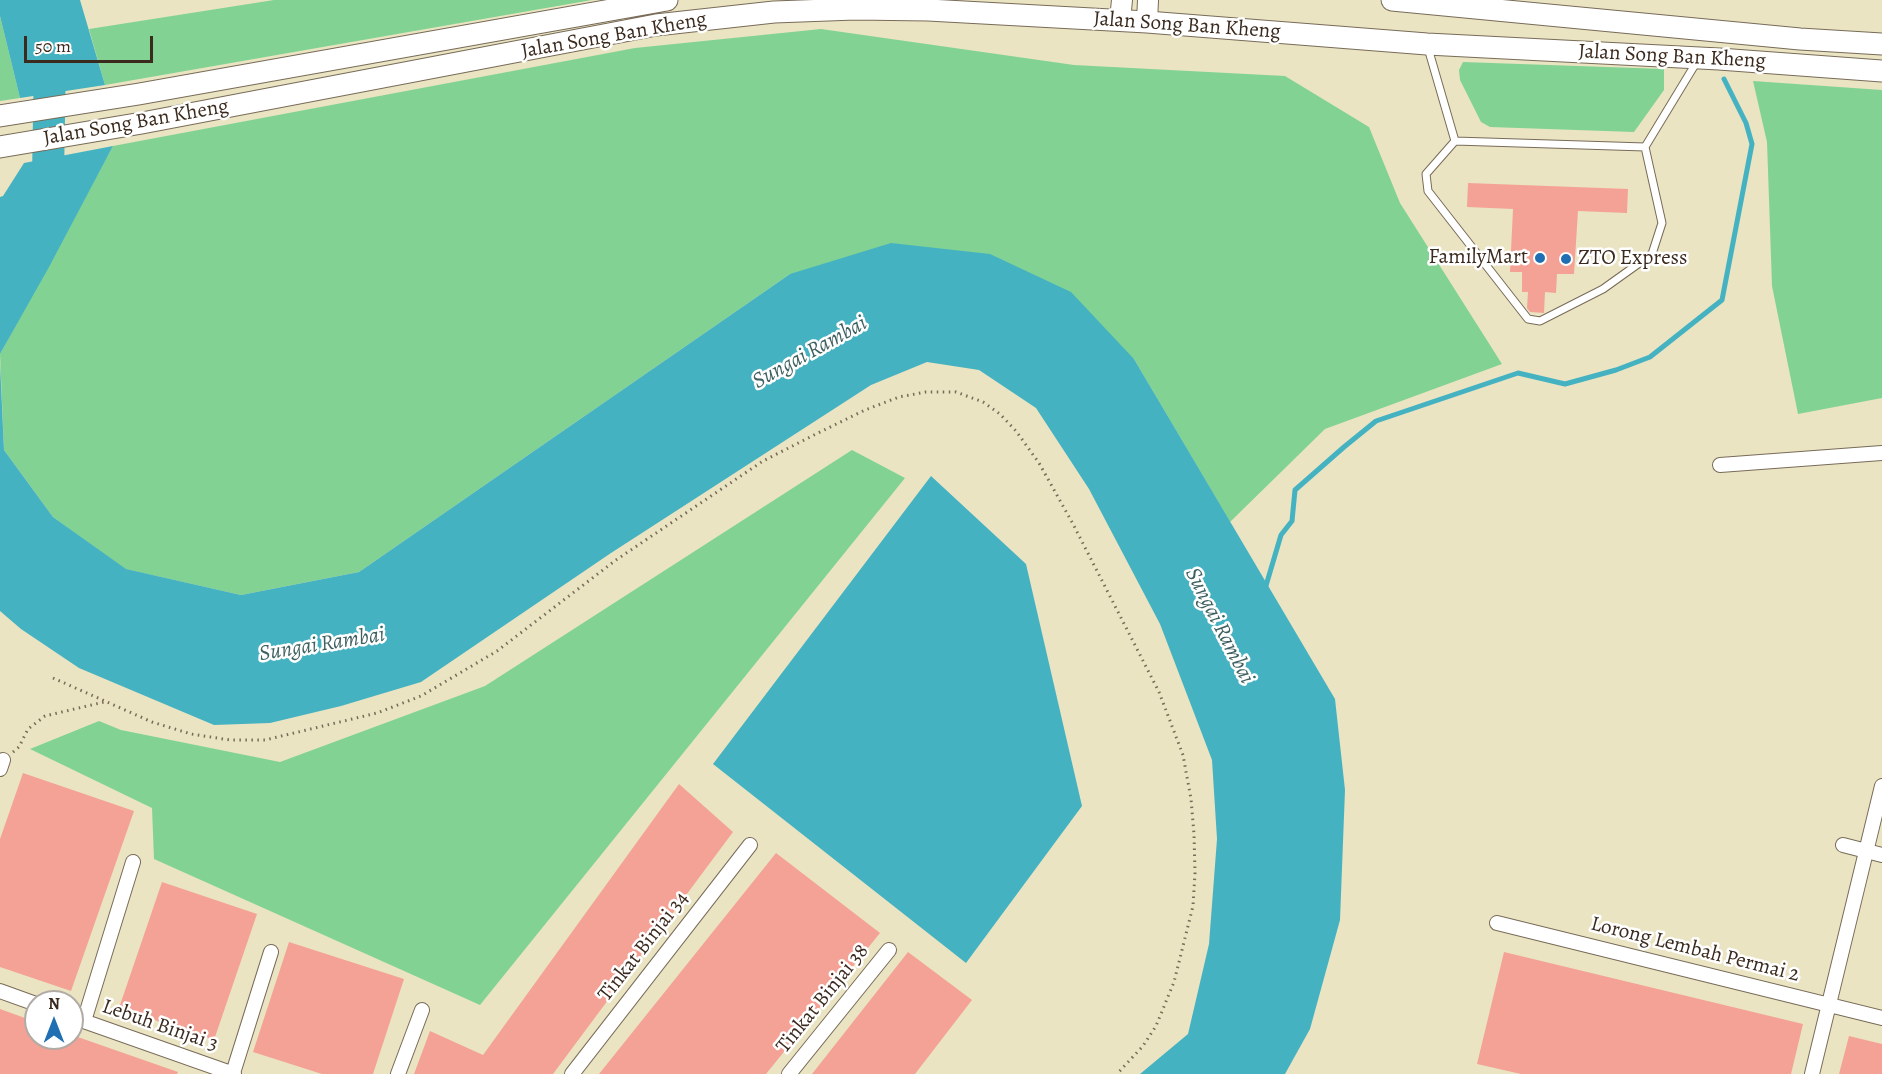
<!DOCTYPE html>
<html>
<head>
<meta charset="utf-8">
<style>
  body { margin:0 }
  #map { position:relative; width:1882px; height:1074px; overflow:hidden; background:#eae4c3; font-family:Alegreya,serif }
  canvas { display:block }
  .north { position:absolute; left:24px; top:990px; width:60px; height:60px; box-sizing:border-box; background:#fff; border:2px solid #b1aaa5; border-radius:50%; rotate:0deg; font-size:16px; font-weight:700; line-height:24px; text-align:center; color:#3b2a1e }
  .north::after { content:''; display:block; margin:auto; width:21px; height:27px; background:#1f6fb2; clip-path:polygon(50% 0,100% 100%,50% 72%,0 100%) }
  .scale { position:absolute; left:24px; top:36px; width:129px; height:27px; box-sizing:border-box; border:3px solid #3b2a1e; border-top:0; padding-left:8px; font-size:18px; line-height:21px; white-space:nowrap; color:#3b2a1e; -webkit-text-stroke:4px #fff; paint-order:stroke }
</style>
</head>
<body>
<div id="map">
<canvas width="1882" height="1074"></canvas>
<div class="north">N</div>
<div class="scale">50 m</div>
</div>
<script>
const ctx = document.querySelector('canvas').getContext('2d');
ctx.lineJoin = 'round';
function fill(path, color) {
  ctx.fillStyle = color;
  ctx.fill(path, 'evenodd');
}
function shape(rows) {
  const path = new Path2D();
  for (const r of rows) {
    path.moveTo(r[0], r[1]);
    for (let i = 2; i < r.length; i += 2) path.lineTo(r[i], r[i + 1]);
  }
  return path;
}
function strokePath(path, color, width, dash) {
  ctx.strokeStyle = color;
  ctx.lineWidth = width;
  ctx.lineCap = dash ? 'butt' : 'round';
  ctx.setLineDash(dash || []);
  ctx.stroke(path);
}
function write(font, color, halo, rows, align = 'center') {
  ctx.font = font + ' Alegreya,serif';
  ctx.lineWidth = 5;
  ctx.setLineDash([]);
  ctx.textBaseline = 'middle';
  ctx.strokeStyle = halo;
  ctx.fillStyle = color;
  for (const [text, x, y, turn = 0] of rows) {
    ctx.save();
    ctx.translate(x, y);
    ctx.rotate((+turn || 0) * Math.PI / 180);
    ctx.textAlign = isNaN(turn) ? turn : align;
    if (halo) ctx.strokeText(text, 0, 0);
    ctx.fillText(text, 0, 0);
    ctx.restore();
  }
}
fill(shape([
  [274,0,592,0,105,85,89,29],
  [0,16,20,98,0,101],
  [821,29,1074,65,1285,76,1369,127,1400,203,1502,364,1325,429,1230,522,1134,359,790,274,359,572,241,595,125,569,53,517,4,450,0,354,113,146,635,48],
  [1463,62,1664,69,1664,90,1634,132,1490,127,1481,122,1460,80,1459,70],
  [1753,81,1882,90,1882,398,1798,414,1772,286,1767,142],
  [852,450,905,478,480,1005,154,859,152,808,30,749,99,721,121,730,280,762,485,686]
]), '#82d393');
fill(shape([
  [0,0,80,0,105,85,20,98,0,16],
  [113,146,49,267,0,354,0,197,3,196,24,163],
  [891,243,990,254,1071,292,1134,359,1335,699,1345,790,1340,920,1310,1029,1285,1074,1140,1074,1188,1034,1209,944,1217,839,1212,760,1160,624,1089,489,1036,408,979,370,927,362,871,385,611,553,421,682,341,706,270,723,214,725,79,668,21,629,0,611,0,363,4,450,53,517,126,569,241,595,359,572,790,274],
  [931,476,1026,564,1082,806,966,963,713,764]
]), '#45b2c2');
strokePath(shape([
  [1265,589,1281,535,1292,521,1295,490,1344,447,1376,421,1518,373,1565,384,1616,370,1650,357,1722,300,1752,144,1746,123,1724,79]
]), '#45b2c2', 5);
strokePath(shape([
  [0,255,48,176,51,0]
]), '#45b2c2', 32);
fill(shape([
  [1468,183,1628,189,1627,213,1578,211,1574,274,1557,274,1556,293,1545,292,1544,313,1530,312,1527,308,1528,292,1522,292,1522,272,1510,272,1513,209,1467,207],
  [23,773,134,811,71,991,0,967,0,839],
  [679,784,733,832,553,1074,414,1074,430,1031,483,1055],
  [776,853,880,933,766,1074,599,1074],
  [162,882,257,914,214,1040,119,1008],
  [289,942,404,979,373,1074,322,1074,253,1052],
  [908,952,972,1000,915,1074,812,1074],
  [1504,952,1803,1024,1791,1074,1521,1074,1477,1064],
  [0,1009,36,1022,36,1038,72,1038,72,1035,178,1072,177,1074,0,1074],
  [1849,1036,1882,1044,1882,1074,1839,1074]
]), '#f4a295');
const lane = shape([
  [1428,48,1455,141],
  [1455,141,1426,174,1428,191,1528,319,1540,321,1603,289,1652,254,1662,223,1645,147,1696,63],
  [1455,141,1645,147]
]);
const street = shape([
  [1720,465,1882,453],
  [0,769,3,760],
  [1843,845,1882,855],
  [1497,923,1882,1018],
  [0,991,36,1004],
  [72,1017,234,1074],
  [84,1021,133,862],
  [233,1073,271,952],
  [398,1074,422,1010],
  [572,1074,750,845],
  [789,1074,889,950],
  [1812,1074,1882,786]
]);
const secondary = shape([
  [1120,20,1122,0],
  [1147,22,1148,0]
]);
const primary = shape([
  [1392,0,1800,39,1882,44],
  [0,116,139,94,667,0],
  [0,147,142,123,656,25,774,12,855,9,928,10,1147,22,1427,44,1719,59,1882,71]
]);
strokePath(lane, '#786b58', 9);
strokePath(street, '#786b58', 16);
strokePath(secondary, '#786b58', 22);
strokePath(primary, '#786b58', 23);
strokePath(shape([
  [53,678,152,722,191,734,230,740,265,740,377,713,421,696,497,651,616,560,763,461,816,434,865,410,899,397,926,392,956,392,983,402,1000,414,1016,431,1039,463,1073,524,1159,692,1183,755,1191,799,1194,834,1195,873,1193,906,1174,982,1156,1026,1143,1046,1117,1074],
  [13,752,19,747,28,729,45,716,104,702]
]), '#786b58', 3, [1.5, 4.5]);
strokePath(lane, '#fff', 7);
strokePath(street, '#fff', 14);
strokePath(secondary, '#fff', 20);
strokePath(primary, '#fff', 21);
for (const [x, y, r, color] of [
  [1540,258,6,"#1f6fb2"],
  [1566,259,6,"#1f6fb2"]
]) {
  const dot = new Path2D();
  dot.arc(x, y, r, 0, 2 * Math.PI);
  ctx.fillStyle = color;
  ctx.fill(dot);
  strokePath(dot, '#fff', 2);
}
write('21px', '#3b2a1e', '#fff', [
  ["Jalan Song Ban Kheng",1187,26,4],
  ["Jalan Song Ban Kheng",614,36,-10],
  ["Jalan Song Ban Kheng",1672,57,3],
  ["Jalan Song Ban Kheng",136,123,-10],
  ["Tinkat Binjai 34",644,947,-52],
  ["Lorong Lembah Permai 2",1695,950,14],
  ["Tinkat Binjai 38",823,999,-51],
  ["Lebuh Binjai 3",160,1026,19]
]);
write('21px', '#3b2a1e', '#fff', [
  ["FamilyMart",1528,258],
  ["ZTO Express",1578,259,"left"]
], 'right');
write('italic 22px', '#3f6060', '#fff', [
  ["Sungai Rambai",810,353,-29],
  ["Sungai Rambai",1219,626,63],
  ["Sungai Rambai",322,645,-9]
]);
</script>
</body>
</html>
